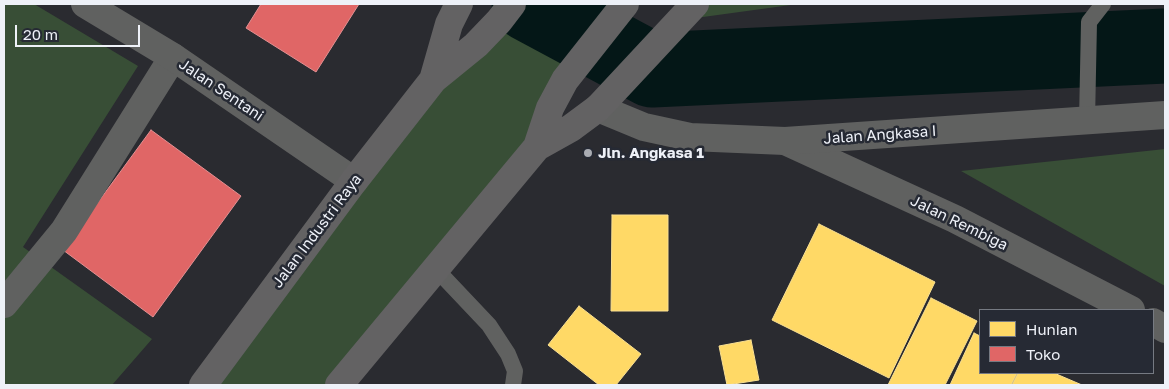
<!DOCTYPE html>
<html>
<head>
<meta charset="utf-8">
<style>
  body { margin:0 }
  #map { position:relative; width:1169px; height:389px; overflow:hidden; background:#2a2b30; font-family:"Golos Text",sans-serif }
  canvas { display:block }
  .frame { position:absolute; inset:0; border:5px solid #eef1f8; pointer-events:none }
  .legend { position:absolute; left:979px; top:309px; width:175px; height:65px; box-sizing:border-box; background:#262a34; border:1px solid #767a82; margin:0; padding:6px 9px; list-style:none; font-size:15px; color:#eef1f8 }
  .legend li { display:flex; align-items:center; gap:10px; height:25px }
  .legend b { width:25px; border:1px solid #767a82 }
  .scale { position:absolute; left:15px; top:25px; width:125px; height:22px; box-sizing:border-box; border:2px solid #eef1f8; border-top:0; padding-left:6px; font-size:15px; line-height:18px; white-space:nowrap; color:#eef1f8; -webkit-text-stroke:4px #262a34; paint-order:stroke }
</style>
</head>
<body>
<div id="map">
<canvas width="1169" height="389"></canvas>
<div class="frame"></div>
<ul class="legend">
<li><b style="height:14px;background:#ffd966"></b>Hunian</li>
<li><b style="height:14px;background:#e06666"></b>Toko</li>
</ul>
<div class="scale">20 m</div>
</div>
<script>
const ctx = document.querySelector('canvas').getContext('2d');
ctx.lineJoin = 'round';
function fill(path, color) {
  ctx.fillStyle = color;
  ctx.fill(path, 'evenodd');
}
function shape(rows) {
  const path = new Path2D();
  for (const r of rows) {
    path.moveTo(r[0], r[1]);
    for (let i = 2; i < r.length; i += 2) path.lineTo(r[i], r[i + 1]);
  }
  return path;
}
function strokePath(path, color, width, dash) {
  ctx.strokeStyle = color;
  ctx.lineWidth = width;
  ctx.lineCap = dash ? 'butt' : 'round';
  ctx.setLineDash(dash || []);
  ctx.stroke(path);
}
function write(font, color, halo, rows, align = 'center') {
  ctx.font = font + ' "Golos Text",sans-serif';
  ctx.lineWidth = 5;
  ctx.setLineDash([]);
  ctx.textBaseline = 'middle';
  ctx.strokeStyle = halo;
  ctx.fillStyle = color;
  for (const [text, x, y, turn = 0] of rows) {
    ctx.save();
    ctx.translate(x, y);
    ctx.rotate((+turn || 0) * Math.PI / 180);
    ctx.textAlign = isNaN(turn) ? turn : align;
    if (halo) ctx.strokeText(text, 0, 0);
    ctx.fillText(text, 0, 0);
    ctx.restore();
  }
}
fill(shape([
  [4,4,34,4,138,66,23,247,152,339,112,385,4,385],
  [512,4,625,4,550,108,339,385,203,385],
  [695,4,798,4,681,20],
  [1165,149,1165,286,961,171]
]), '#384e36');
const homes = shape([
  [612,215,668,215,668,311,611,311,612,215],
  [819,224,935,282,889,378,772,320,819,224],
  [931,298,977,321,945,385,888,385,931,298],
  [579,306,641,354,616,385,599,385,548,345,579,306],
  [974,333,980,336,980,373,1017,373,1011,385,950,385,974,333],
  [751,340,759,380,727,385,719,346,751,340],
  [1018,373,1054,373,1082,385,1012,385,1018,373]
]);
fill(homes, '#ffd966');
strokePath(homes, '#fae092', 1);
const shops = shape([
  [261,4,359,4,316,72,246,28,261,4],
  [151,130,241,196,153,317,63,250,151,130]
]);
fill(shops, '#e06666');
strokePath(shops, '#e49092', 1);
strokePath(shape([
  [529,4,652,70,1165,46]
]), '#041717', 75);
strokePath(shape([
  [1087,121,1089,22,1103,4],
  [436,269,489,325,508,354,515,371,513,385]
]), '#606160', 16);
strokePath(shape([
  [785,141,955,219,1131,310],
  [4,304,64,231,173,57],
  [1153,322,1165,329]
]), '#606160', 28);
strokePath(shape([
  [85,4,173,57,354,181],
  [598,108,644,127,690,137,785,141,1165,115]
]), '#606160', 28);
strokePath(shape([
  [433,80,449,24,459,4],
  [537,147,571,128,598,108,695,4],
  [203,385,354,181,433,80,476,45,499,21,512,4],
  [339,385,537,147,550,108,565,80,625,4]
]), '#636263', 28);
for (const [x, y, r, color] of [
  [588,153,5,"#a9acb2"]
]) {
  const dot = new Path2D();
  dot.arc(x, y, r, 0, 2 * Math.PI);
  ctx.fillStyle = color;
  ctx.fill(dot);
  strokePath(dot, '#262a34', 2);
}
write('15px', '#eef1f8', '#262a34', [
  ["Jalan Sentani",221,90,34],
  ["Jalan Angkasa I",880,135,-4],
  ["Jalan Rembiga",959,223,26],
  ["Jalan Industri Raya",317,231,-53]
]);
write('bold 15px', '#eef1f8', '#262a34', [
  ["Jln. Angkasa 1",598,153]
], 'left');
</script>
</body>
</html>
